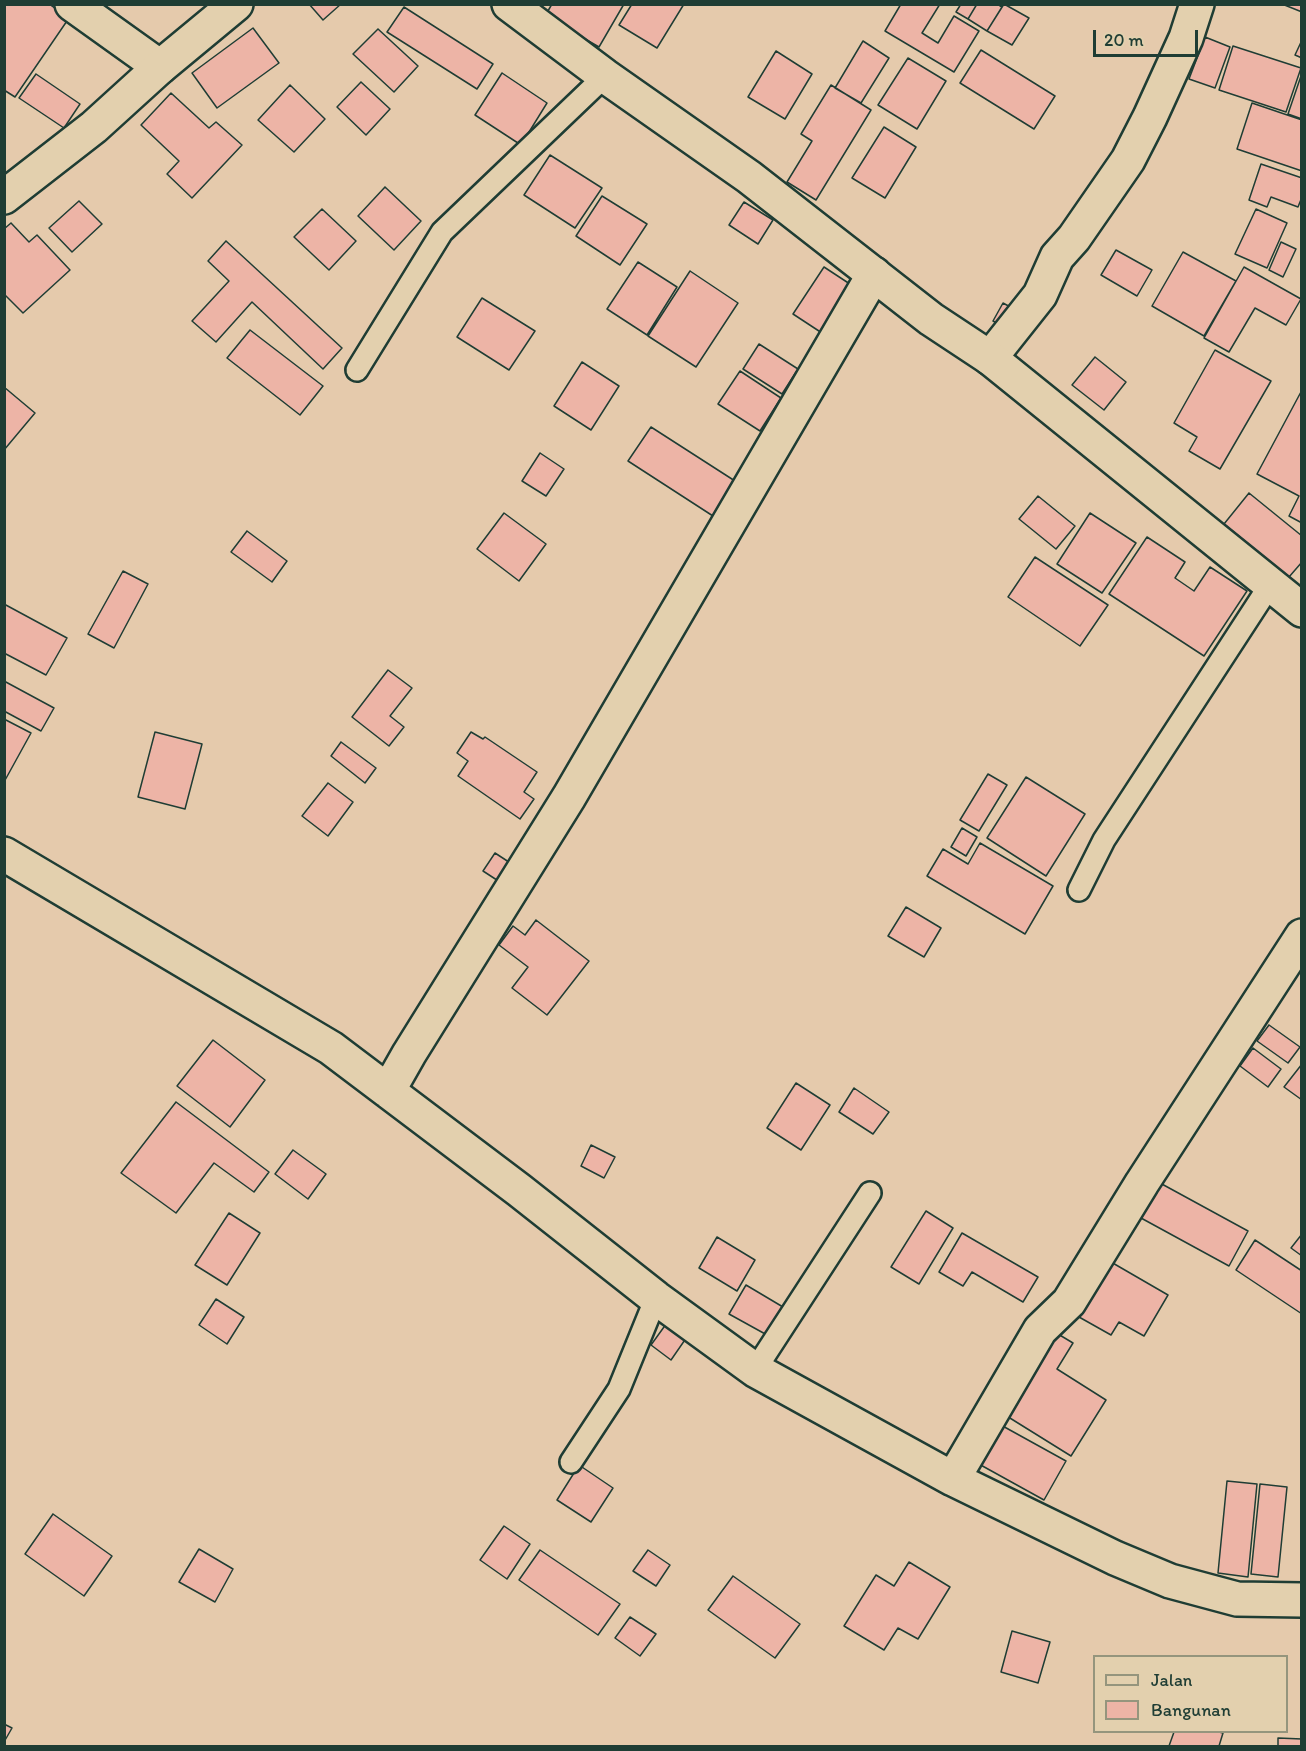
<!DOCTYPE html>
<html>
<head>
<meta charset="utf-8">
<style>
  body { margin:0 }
  #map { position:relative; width:1306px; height:1751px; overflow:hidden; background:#e5caac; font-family:Itim,sans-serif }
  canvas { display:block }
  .frame { position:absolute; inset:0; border:6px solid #1f3d34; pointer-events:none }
  .legend { position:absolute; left:1093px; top:1655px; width:195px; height:78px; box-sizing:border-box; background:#e3d0ae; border:2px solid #95957d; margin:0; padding:8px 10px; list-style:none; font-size:18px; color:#1f3d34 }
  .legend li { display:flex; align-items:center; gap:12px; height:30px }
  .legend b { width:30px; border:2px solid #95957d }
  .scale { position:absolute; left:1093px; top:30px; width:105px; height:27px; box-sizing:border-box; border:3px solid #1f3d34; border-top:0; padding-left:8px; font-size:18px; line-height:21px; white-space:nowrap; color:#1f3d34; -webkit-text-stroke:4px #e3d0ae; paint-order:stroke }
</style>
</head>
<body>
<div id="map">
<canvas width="1306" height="1751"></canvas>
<div class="frame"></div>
<ul class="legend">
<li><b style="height:8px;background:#e3d0ae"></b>Jalan</li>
<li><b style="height:16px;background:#edb4a6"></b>Bangunan</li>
</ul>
<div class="scale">20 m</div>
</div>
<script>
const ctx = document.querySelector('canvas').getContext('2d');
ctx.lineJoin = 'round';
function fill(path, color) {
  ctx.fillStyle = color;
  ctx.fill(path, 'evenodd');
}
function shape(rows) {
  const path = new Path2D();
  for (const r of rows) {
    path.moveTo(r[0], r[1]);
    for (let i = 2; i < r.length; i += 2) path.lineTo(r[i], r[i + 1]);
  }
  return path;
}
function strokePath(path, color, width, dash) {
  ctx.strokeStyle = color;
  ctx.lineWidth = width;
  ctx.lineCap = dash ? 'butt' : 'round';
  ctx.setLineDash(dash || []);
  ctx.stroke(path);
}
const building = shape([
  [49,4,69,18,15,97,4,90,4,5,49,4],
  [309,4,341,4,323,20,309,4],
  [552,4,624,4,599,47,545,16,552,4],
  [632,4,684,4,657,48,619,25,632,4],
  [901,4,940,4,922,33,938,43,954,16,979,31,954,72,885,31,901,4],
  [961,4,977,4,968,19,956,12,961,4],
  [977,4,997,4,1002,7,987,31,968,19,977,4],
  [1004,4,1029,18,1012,45,987,31,1004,4],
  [1282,4,1302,4,1302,12,1282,4],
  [404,7,493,64,477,89,387,32,404,7],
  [253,28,279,63,217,108,192,73,253,28],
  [378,29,418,66,394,92,353,54,378,29],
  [1205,37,1230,47,1215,88,1189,79,1205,37],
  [1302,40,1302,58,1295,55,1302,40],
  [863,41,889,58,861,103,835,88,863,41],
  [1233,46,1301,68,1286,112,1219,90,1233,46],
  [981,50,1055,96,1034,129,960,83,981,50],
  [776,51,812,74,785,119,748,97,776,51],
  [908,58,946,81,917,129,878,105,908,58],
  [502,73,547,103,521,145,475,115,502,73],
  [1302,73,1302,119,1288,114,1302,73],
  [36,74,80,104,64,128,19,98,36,74],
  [361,82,390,109,366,135,337,107,361,82],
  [290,85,325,119,294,152,258,120,290,85],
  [831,85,871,110,816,200,787,182,812,141,801,134,831,85],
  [171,93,209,128,216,122,242,145,192,198,167,174,179,161,141,125,171,93],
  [1252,103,1302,120,1302,171,1237,149,1252,103],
  [884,127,916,147,885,198,852,178,884,127],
  [550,155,602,188,575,228,524,195,550,155],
  [1261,164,1302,178,1302,197,1298,207,1271,197,1267,207,1249,200,1261,164],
  [385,187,421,221,394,250,358,216,385,187],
  [602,196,647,224,620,265,576,236,602,196],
  [79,201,102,224,72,252,49,228,79,201],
  [744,202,773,220,758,244,729,225,744,202],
  [322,209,356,241,329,270,294,237,322,209],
  [1256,209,1287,223,1267,268,1235,254,1256,209],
  [11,223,29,242,37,235,70,270,23,313,4,294,4,229,11,223],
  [226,241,342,348,323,369,252,302,216,342,192,321,229,281,208,261,226,241],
  [1281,242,1296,249,1283,277,1269,270,1281,242],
  [1116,250,1152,270,1137,296,1101,275,1116,250],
  [1183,252,1236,281,1204,336,1152,306,1183,252],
  [638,262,677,287,647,335,607,309,638,262],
  [824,267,856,288,825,335,793,314,824,267],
  [1244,267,1301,299,1286,325,1255,308,1229,352,1204,338,1244,267],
  [690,271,738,303,696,367,648,336,690,271],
  [482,298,535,331,509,370,457,337,482,298],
  [1003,303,1014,309,1004,327,993,321,1003,303],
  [250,330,323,386,300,415,227,358,250,330],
  [759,344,798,369,782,394,743,369,759,344],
  [1215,350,1271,381,1220,469,1189,451,1197,437,1174,423,1215,350],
  [1095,357,1126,382,1104,410,1072,385,1095,357],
  [582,362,619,386,591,430,554,406,582,362],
  [740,371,781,398,760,431,718,404,740,371],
  [4,387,35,413,4,450,4,387],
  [1302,390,1302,523,1289,516,1299,496,1257,474,1302,390],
  [651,427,735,481,713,516,628,461,651,427],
  [540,453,564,469,546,496,522,481,540,453],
  [1249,493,1302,536,1302,562,1289,577,1224,524,1249,493],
  [1038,496,1075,526,1056,549,1019,519,1038,496],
  [504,513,546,544,519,581,477,549,504,513],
  [1090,513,1136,543,1102,593,1057,564,1090,513],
  [247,531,287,561,272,582,231,552,247,531],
  [1147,537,1185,562,1175,578,1194,591,1210,567,1247,591,1204,656,1109,594,1147,537],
  [1035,557,1108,605,1080,646,1008,597,1035,557],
  [123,571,148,584,114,648,88,634,123,571],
  [4,604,67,638,46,675,4,653,4,604],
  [388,670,412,688,390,716,404,727,389,746,352,717,388,670],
  [4,681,54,708,41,731,4,711,4,681],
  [4,719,31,733,4,782,4,719],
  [155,732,202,744,185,809,138,797,155,732],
  [471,732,483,739,485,737,537,772,524,792,534,799,520,819,458,776,468,761,457,753,471,732],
  [341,742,376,768,365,783,331,756,341,742],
  [988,774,1007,785,979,831,960,820,988,774],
  [1026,777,1085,814,1046,876,987,838,1026,777],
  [328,783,353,802,328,836,302,816,328,783],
  [962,828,977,837,966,856,951,847,962,828],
  [980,843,1053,886,1025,934,927,876,943,849,968,864,980,843],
  [495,853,515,866,503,884,483,871,495,853],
  [906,907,941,928,924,957,888,936,906,907],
  [536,920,589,961,547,1015,512,988,528,967,499,945,513,926,525,935,536,920],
  [1269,1025,1300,1047,1288,1063,1257,1041,1269,1025],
  [213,1040,265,1080,230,1127,177,1086,213,1040],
  [1253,1048,1281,1069,1268,1087,1240,1066,1253,1048],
  [1302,1064,1302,1100,1284,1087,1302,1064],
  [796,1083,830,1105,801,1150,767,1128,796,1083],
  [854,1088,889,1112,873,1134,839,1112,854,1088],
  [176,1102,269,1172,254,1192,214,1163,176,1213,121,1173,176,1102],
  [591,1145,615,1157,604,1178,581,1166,591,1145],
  [293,1150,326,1174,308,1199,275,1174,293,1150],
  [1160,1183,1248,1231,1229,1266,1141,1218,1160,1183],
  [926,1211,953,1228,919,1284,891,1267,926,1211],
  [229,1213,260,1233,227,1285,195,1265,229,1213],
  [962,1233,1038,1277,1023,1302,972,1272,963,1286,939,1272,962,1233],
  [1302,1234,1302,1256,1291,1248,1302,1234],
  [717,1237,755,1260,737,1291,699,1268,717,1237],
  [1255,1240,1302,1271,1302,1314,1236,1270,1255,1240],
  [1111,1262,1168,1295,1144,1336,1119,1322,1111,1335,1079,1317,1111,1262],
  [746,1285,783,1307,767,1335,729,1314,746,1285],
  [216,1299,244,1317,227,1344,199,1325,216,1299],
  [669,1320,689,1334,671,1360,651,1345,669,1320],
  [1048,1328,1073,1343,1057,1369,1106,1400,1071,1456,997,1410,1048,1328],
  [990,1419,1066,1461,1044,1500,968,1458,990,1419],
  [579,1465,613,1488,591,1522,557,1500,579,1465],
  [1227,1481,1257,1484,1248,1577,1218,1573,1227,1481],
  [1260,1484,1287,1487,1278,1577,1251,1574,1260,1484],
  [53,1514,112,1556,84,1596,25,1554,53,1514],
  [504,1526,530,1544,507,1579,480,1560,504,1526],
  [199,1549,233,1569,215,1602,179,1582,199,1549],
  [540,1550,620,1604,598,1635,519,1580,540,1550],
  [648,1550,670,1565,656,1586,633,1571,648,1550],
  [909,1562,950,1587,918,1639,898,1628,884,1650,844,1626,876,1575,894,1586,909,1562],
  [733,1576,800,1624,775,1658,708,1610,733,1576],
  [630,1617,656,1634,640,1656,615,1638,630,1617],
  [1012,1631,1050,1642,1038,1683,1001,1672,1012,1631],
  [4,1724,12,1728,4,1742,4,1724],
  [1174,1732,1219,1732,1223,1733,1219,1746,1169,1746,1174,1732],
  [1278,1738,1302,1739,1302,1746,1278,1746,1278,1738]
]);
fill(building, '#edb4a6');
strokePath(building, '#1f3d34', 1.5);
const lane = shape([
  [357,370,442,232,605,76],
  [1079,890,1104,840,1270,585],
  [755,1370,870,1193],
  [571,1462,619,1389,656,1298]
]);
const street = shape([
  [72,4,160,67],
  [990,358,1040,295,1057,257,1074,238,1128,160,1150,117,1186,38,1197,4],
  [4,854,331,1048,519,1190,656,1298,755,1370,953,1479,1115,1558,1170,1581,1237,1599,1302,1600],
  [388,1091,409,1054,569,797,874,274],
  [953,1479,1040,1330,1069,1302,1142,1183,1302,936]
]);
const secondary = shape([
  [509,4,605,76,749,177,931,319,990,358,1302,610],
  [4,197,94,127,160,67,236,4]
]);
strokePath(lane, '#1f3d34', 26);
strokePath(street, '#1f3d34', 38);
strokePath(secondary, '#1f3d34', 38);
strokePath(lane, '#e3d0ae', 21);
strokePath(street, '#e3d0ae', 33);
strokePath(secondary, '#e3d0ae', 33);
</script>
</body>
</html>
